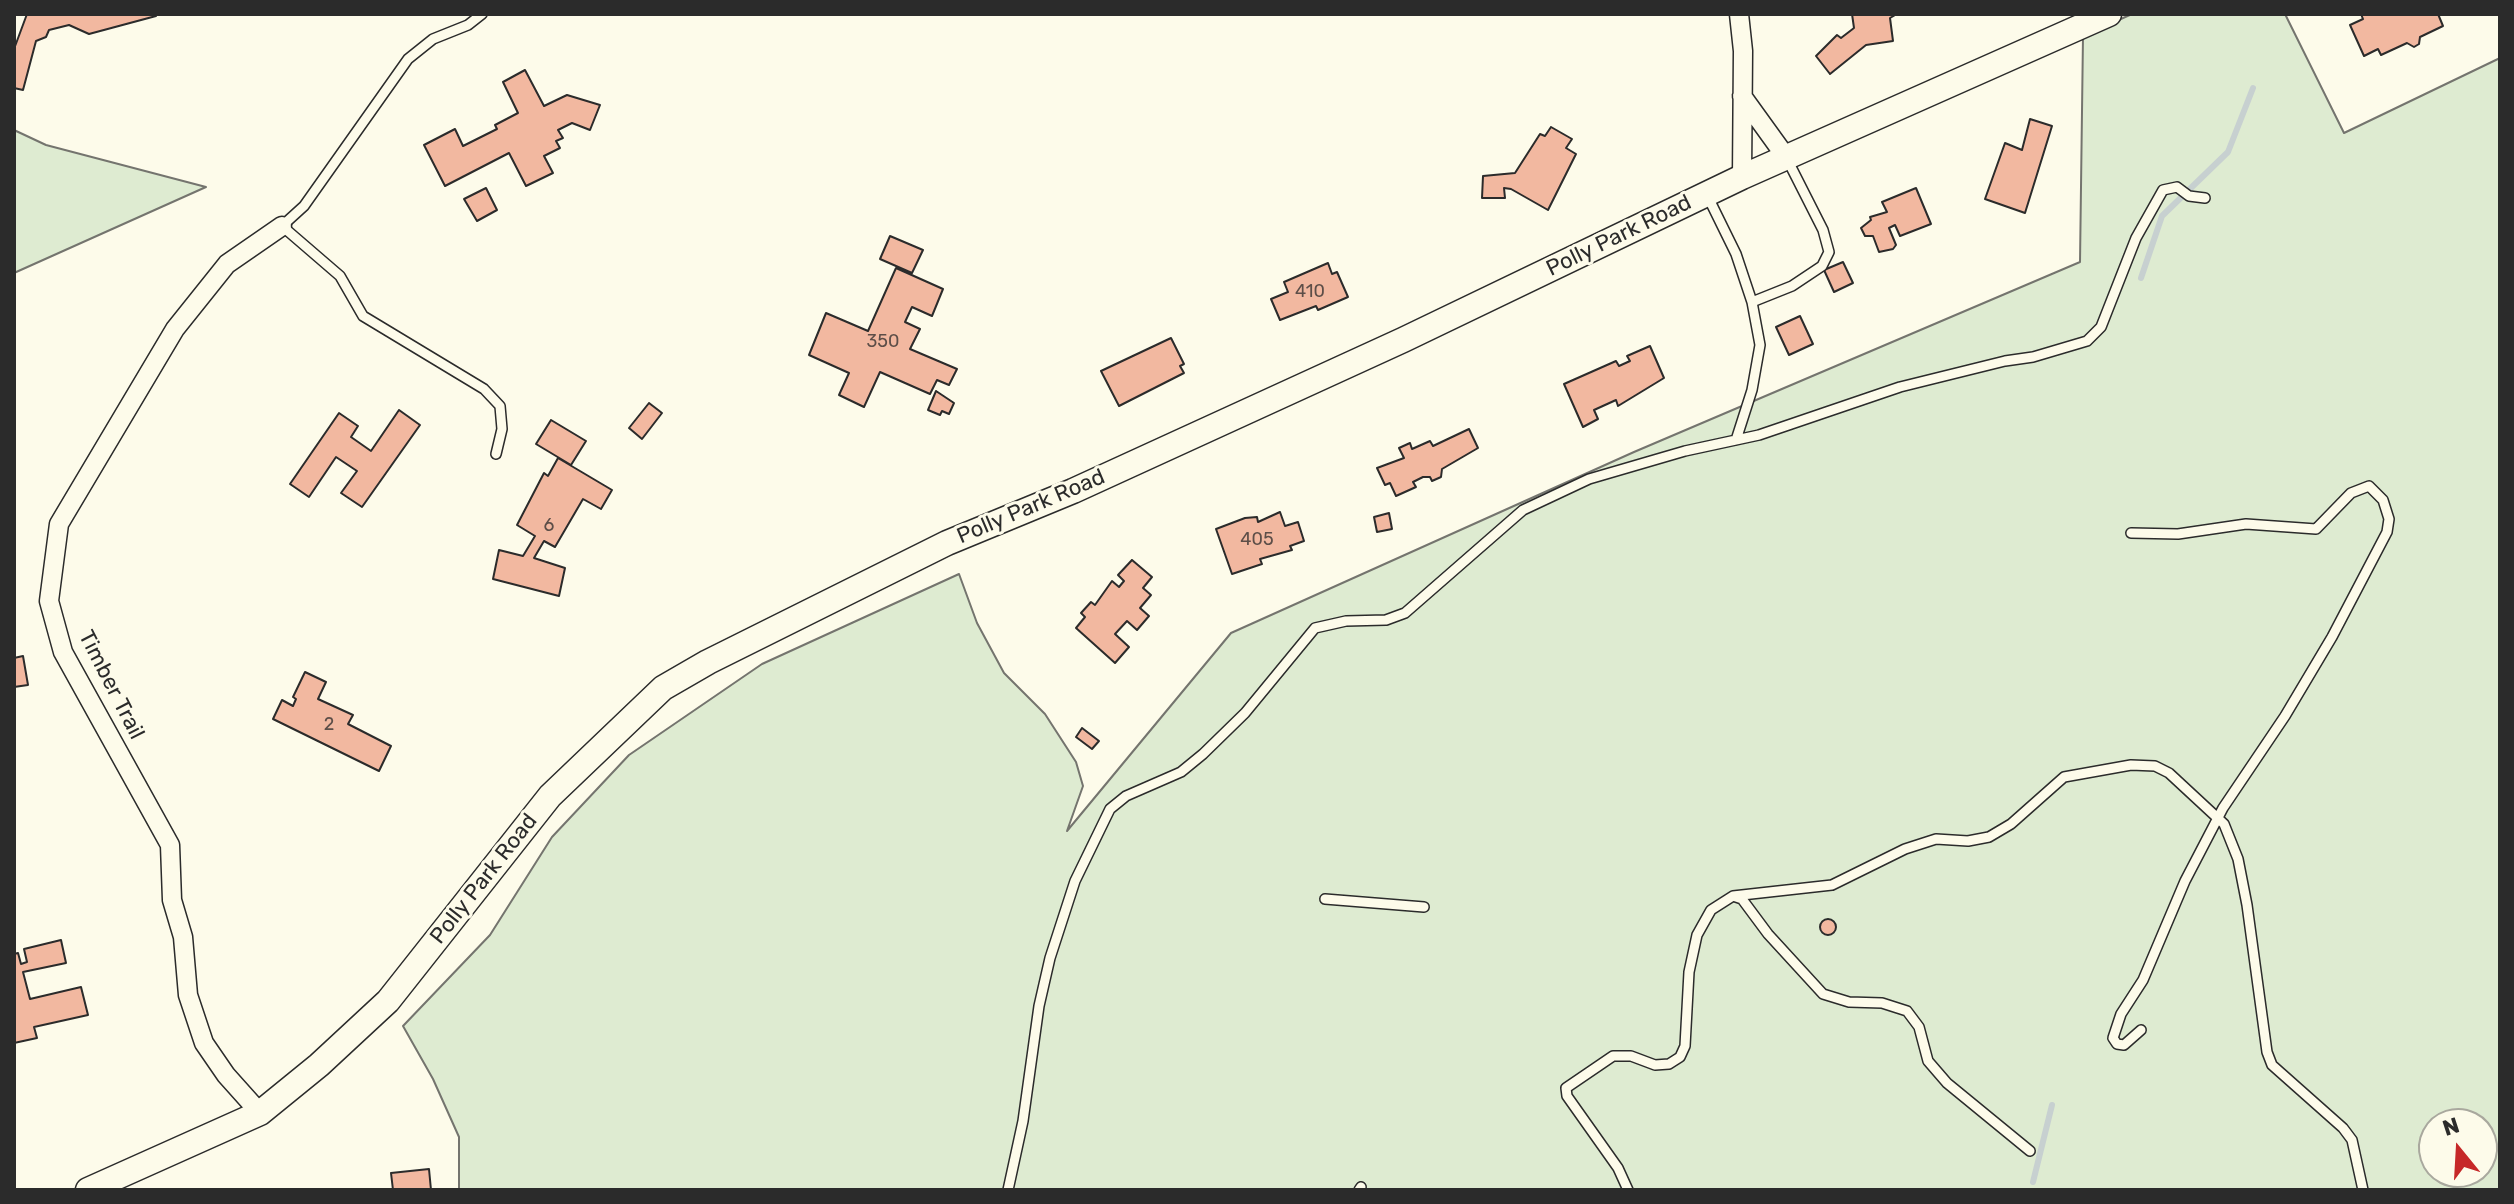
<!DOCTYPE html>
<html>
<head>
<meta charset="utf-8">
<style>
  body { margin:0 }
  #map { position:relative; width:2514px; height:1204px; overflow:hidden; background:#fdfbea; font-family:Rubik,sans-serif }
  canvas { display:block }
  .frame { position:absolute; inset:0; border:16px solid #2b2b2b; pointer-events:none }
  .north { position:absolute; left:2418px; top:1108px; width:80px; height:80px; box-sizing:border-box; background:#fdfbea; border:2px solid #a9a89e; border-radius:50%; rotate:342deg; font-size:22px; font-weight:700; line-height:32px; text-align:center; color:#2b2b2b }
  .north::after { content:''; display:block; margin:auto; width:28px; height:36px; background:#c62828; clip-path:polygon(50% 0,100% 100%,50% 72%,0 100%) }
</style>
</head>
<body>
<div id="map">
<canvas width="2514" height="1204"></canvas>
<div class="frame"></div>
<div class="north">N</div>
</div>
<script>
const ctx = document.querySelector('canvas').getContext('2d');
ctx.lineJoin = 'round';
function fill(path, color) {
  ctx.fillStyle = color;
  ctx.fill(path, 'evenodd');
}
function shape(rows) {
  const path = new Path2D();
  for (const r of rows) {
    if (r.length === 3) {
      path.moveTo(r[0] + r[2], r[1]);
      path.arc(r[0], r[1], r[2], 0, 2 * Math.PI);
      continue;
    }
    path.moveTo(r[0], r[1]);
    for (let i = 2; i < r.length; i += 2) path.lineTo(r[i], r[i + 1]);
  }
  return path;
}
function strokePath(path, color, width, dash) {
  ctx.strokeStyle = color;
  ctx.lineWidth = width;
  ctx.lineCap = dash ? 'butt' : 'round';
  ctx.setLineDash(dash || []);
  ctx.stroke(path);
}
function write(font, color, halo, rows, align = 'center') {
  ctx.font = font + ' Rubik,sans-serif';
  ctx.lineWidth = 6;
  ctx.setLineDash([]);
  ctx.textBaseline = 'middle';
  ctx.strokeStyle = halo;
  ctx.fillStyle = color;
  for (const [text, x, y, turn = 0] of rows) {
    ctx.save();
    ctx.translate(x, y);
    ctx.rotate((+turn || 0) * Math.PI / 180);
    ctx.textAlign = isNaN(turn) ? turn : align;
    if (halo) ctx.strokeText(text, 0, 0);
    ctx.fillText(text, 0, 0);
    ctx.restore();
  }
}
const green = shape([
  [2132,14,2285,14,2344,133,2500,58,2500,1190,459,1190,459,1137,433,1079,403,1026,490,935,552,837,629,755,762,664,959,574,977,623,1004,673,1045,714,1076,762,1083,786,1067,831,1231,633,1634,452,2080,262,2083,36,2132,14],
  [2434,1124,2482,1124,2482,1172,2434,1172,2434,1124],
  [14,130,46,145,206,187,14,273,14,130]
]);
fill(green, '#deebd1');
strokePath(green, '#74746e', 2);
strokePath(shape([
  [2141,278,2162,216,2228,152,2253,88],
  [2033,1182,2052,1105]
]), '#c7d0d0', 6);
const building = shape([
  [27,14,155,14,156,16,89,34,69,25,49,30,46,37,36,41,23,90,14,88,14,49,27,14],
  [1848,14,1897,14,1890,18,1893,41,1866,45,1830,74,1816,56,1837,35,1841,38,1854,28,1852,14,1848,14],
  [2361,14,2438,14,2443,26,2420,37,2419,44,2414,47,2407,43,2381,55,2378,49,2364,56,2350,25,2363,19,2361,14],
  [525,70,544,106,567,95,600,105,590,130,572,123,558,130,563,138,556,141,560,148,544,156,553,173,526,186,509,153,445,186,424,145,455,129,463,146,497,129,495,125,518,113,503,82,525,70],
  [2030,119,2052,126,2025,213,1985,199,2005,143,2022,150,2030,119],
  [1551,127,1572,139,1566,148,1576,154,1548,210,1511,189,1504,188,1505,198,1482,198,1483,176,1515,173,1540,134,1545,136,1551,127],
  [486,188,497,210,477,221,464,199,486,188],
  [1916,188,1931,224,1900,236,1895,225,1889,228,1896,245,1893,249,1879,252,1873,236,1865,236,1861,228,1871,220,1870,217,1887,212,1882,202,1916,188],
  [890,236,923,250,912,273,880,259,890,236],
  [1843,262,1853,283,1834,292,1824,270,1843,262],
  [1328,263,1332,274,1337,272,1348,297,1318,310,1316,306,1280,320,1271,299,1288,292,1284,282,1328,263],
  [896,268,943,289,932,316,912,307,905,322,920,329,910,349,957,369,949,385,937,380,930,394,880,372,864,407,839,395,849,373,809,355,826,313,868,331,896,268],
  [1800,316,1813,344,1789,355,1776,327,1800,316],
  [1171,338,1184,364,1180,366,1184,373,1119,406,1101,371,1171,338],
  [1650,346,1664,378,1618,406,1616,400,1594,410,1598,419,1583,427,1564,384,1616,361,1619,366,1630,361,1627,356,1650,346],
  [936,391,954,403,949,414,942,411,940,415,928,410,936,391],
  [649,403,662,413,642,439,629,428,649,403],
  [399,410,420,425,362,507,341,493,357,471,336,457,309,497,290,484,339,413,358,426,351,437,371,451,399,410],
  [551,420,586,441,571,465,536,444,551,420],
  [1469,429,1478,448,1442,469,1441,477,1432,481,1430,477,1423,477,1413,482,1416,487,1396,496,1390,483,1385,485,1377,468,1404,458,1399,448,1410,443,1412,449,1430,441,1433,446,1469,429],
  [558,458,612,490,601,509,583,499,555,547,544,541,534,558,565,568,559,596,493,579,499,550,523,556,535,536,517,525,544,473,548,476,558,458],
  [1280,512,1285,526,1298,522,1304,541,1290,546,1292,550,1260,559,1262,564,1232,574,1216,529,1245,518,1257,517,1258,522,1280,512],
  [1389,513,1392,529,1377,532,1374,517,1389,513],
  [1132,560,1152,577,1143,588,1151,595,1140,608,1149,616,1137,630,1127,621,1115,634,1129,647,1115,663,1076,628,1085,617,1081,613,1091,602,1095,605,1112,581,1119,587,1124,581,1118,575,1132,560],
  [23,656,28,685,14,687,14,658,23,656],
  [305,672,326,682,318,699,353,715,348,724,391,746,379,771,273,719,282,700,293,706,296,699,293,697,305,672],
  [1082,728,1099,741,1092,749,1076,737,1082,728],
  [1828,927,8],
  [61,940,66,963,23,972,30,999,81,987,88,1015,34,1027,37,1038,14,1043,14,954,18,953,21,964,27,962,24,949,61,940],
  [429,1169,431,1190,393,1190,391,1173,429,1169]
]);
fill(building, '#f2b8a0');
strokePath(building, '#2b2b2b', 2);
const lane = shape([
  [482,14,468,25,433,39,408,59,304,206,282,226,340,276,363,316,484,389,500,406,502,429,496,454],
  [1708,197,1736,254,1752,302,1760,345,1752,390,1736,440],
  [1752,302,1792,286,1822,266,1829,252,1823,230,1787,159],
  [2131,533,2178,534,2246,524,2316,529,2351,493,2369,486,2383,500,2389,519,2387,532,2332,637,2285,716,2223,808,2185,881,2143,980,2121,1014,2113,1038,2117,1044,2124,1045,2141,1030],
  [1733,896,1832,885,1905,849,1936,839,1968,841,1989,837,2011,824,2064,777,2131,765,2155,766,2169,773,2224,824,2238,859,2247,905,2267,1052,2272,1065,2343,1128,2352,1140,2363,1190],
  [1325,899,1424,907],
  [1008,1190,1023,1121,1039,1006,1050,958,1075,881,1110,809,1126,796,1181,772,1203,754,1245,713,1315,628,1346,621,1386,620,1405,613,1523,510,1589,479,1685,451,1759,435,1900,387,2005,361,2033,357,2087,341,2101,327,2136,238,2163,190,2177,187,2189,196,2205,198],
  [1359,1190,1361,1187],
  [1628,1190,1618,1168,1567,1096,1566,1088,1613,1056,1631,1056,1655,1065,1669,1064,1680,1057,1685,1046,1689,972,1697,935,1711,910,1733,896,1742,899,1768,934,1823,994,1849,1002,1882,1003,1907,1011,1919,1027,1928,1061,1947,1083,2030,1151]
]);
const street = shape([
  [1739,14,1743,51,1742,177],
  [1742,96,1786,157],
  [260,1113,226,1075,204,1043,188,995,183,937,172,900,170,845,63,652,49,601,59,524,175,329,227,264,282,226]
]);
const secondary = shape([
  [88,1190,260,1113,319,1065,388,1001,550,796,663,688,708,662,947,543,1073,491,1403,340,1742,177,2109,14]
]);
strokePath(lane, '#2b2b2b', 12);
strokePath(street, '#2b2b2b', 21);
strokePath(secondary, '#2b2b2b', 27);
strokePath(lane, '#fdfbea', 9);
strokePath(street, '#fdfbea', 18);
strokePath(secondary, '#fdfbea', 24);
write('18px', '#5d4e48', null, [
  ["410",1310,292],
  ["350",883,342],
  ["6",549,526],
  ["405",1257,540],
  ["2",329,725]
]);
write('22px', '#2b2b2b', '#fdfbea', [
  ["Polly Park Road",1619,236,-26],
  ["Polly Park Road",1031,507,-23],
  ["Timber Trail",111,685,63],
  ["Polly Park Road",484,879,-52]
]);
</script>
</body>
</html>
